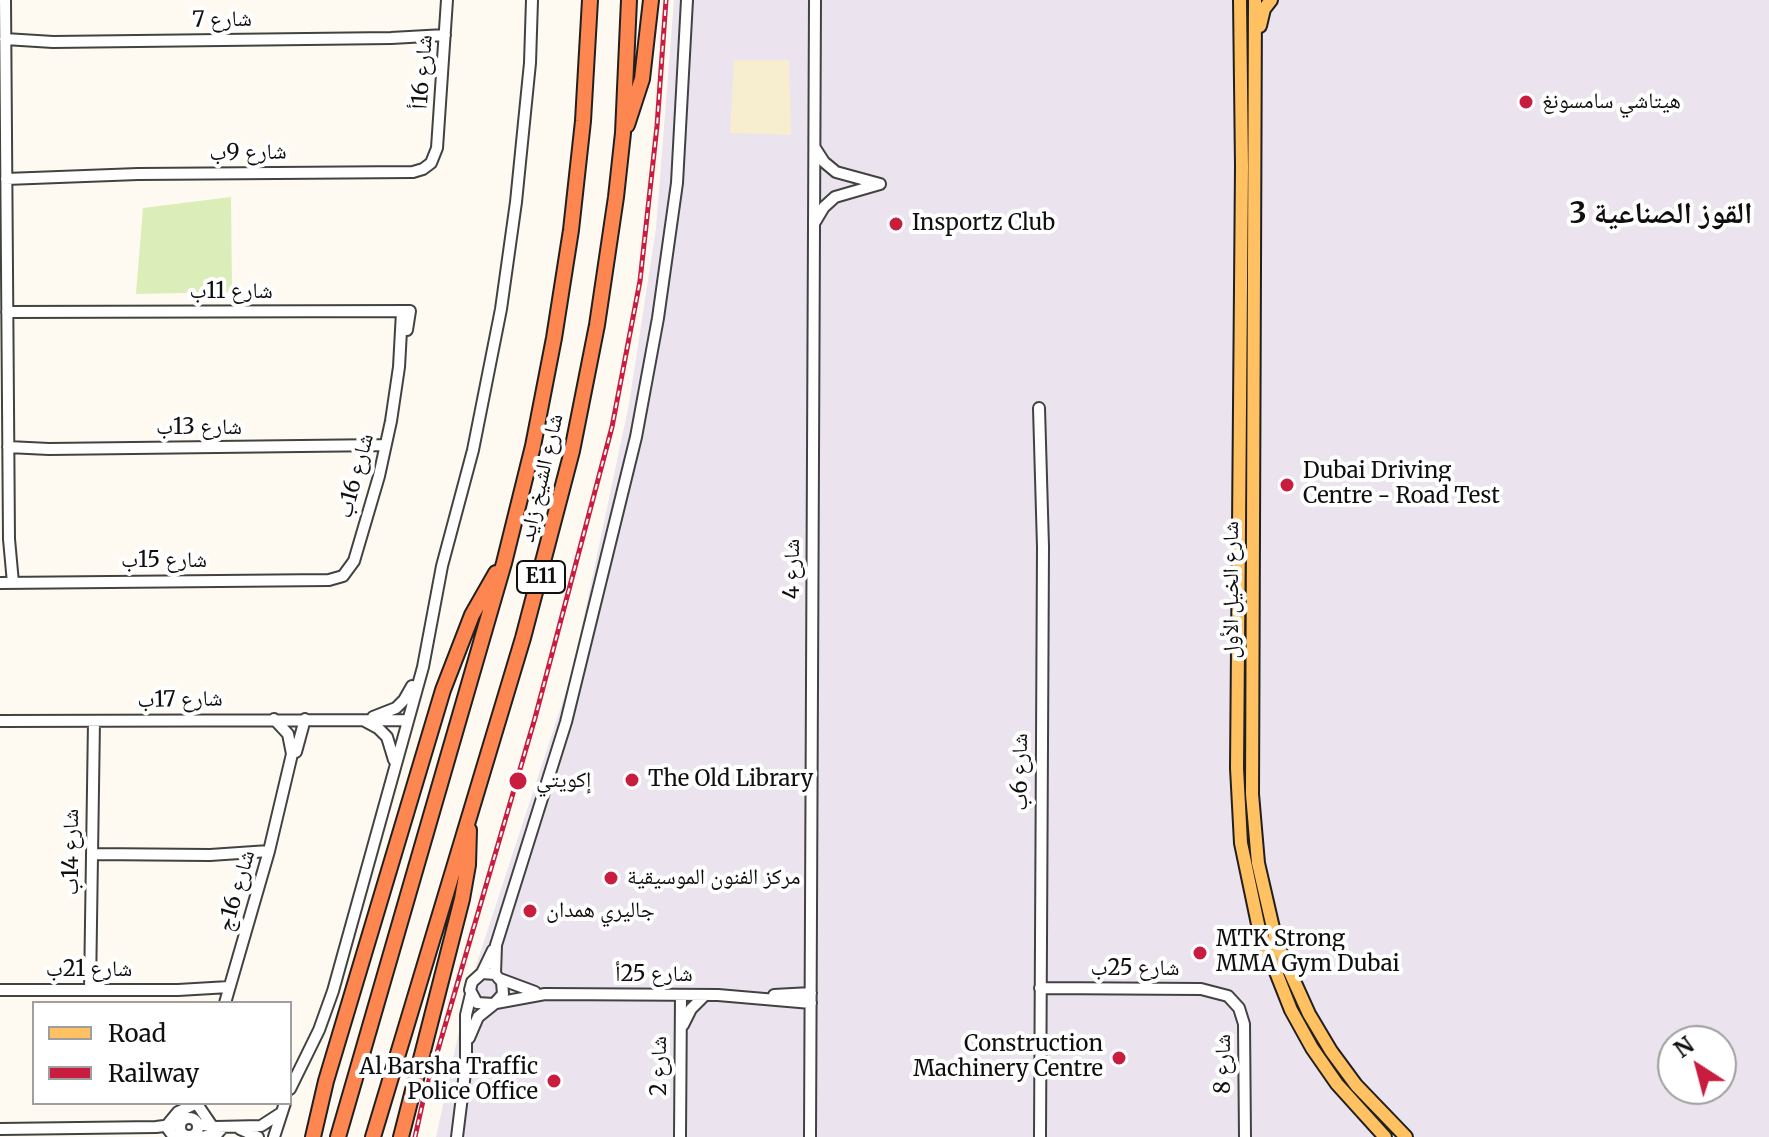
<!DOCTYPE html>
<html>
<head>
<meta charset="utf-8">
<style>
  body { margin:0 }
  #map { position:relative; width:1769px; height:1137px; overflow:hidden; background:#fffaf1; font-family:Merriweather,serif }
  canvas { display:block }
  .legend { position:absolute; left:32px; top:1001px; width:260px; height:104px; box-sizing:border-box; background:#fff; border:2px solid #9f9f9f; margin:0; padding:10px 14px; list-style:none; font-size:24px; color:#0f0f0f }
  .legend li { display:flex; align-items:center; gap:16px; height:40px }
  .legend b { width:40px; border:2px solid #9f9f9f }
  .north { position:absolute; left:1657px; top:1025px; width:80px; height:80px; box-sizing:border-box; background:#fff; border:2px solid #9f9f9f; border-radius:50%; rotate:324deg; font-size:22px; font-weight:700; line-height:32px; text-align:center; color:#0f0f0f }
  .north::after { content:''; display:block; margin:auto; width:28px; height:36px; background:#c91d3f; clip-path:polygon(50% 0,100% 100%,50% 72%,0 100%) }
</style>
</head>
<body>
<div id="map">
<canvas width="1769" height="1137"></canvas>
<ul class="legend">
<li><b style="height:10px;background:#ffc161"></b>Road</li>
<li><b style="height:10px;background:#c91d3f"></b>Railway</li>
</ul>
<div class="north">N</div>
</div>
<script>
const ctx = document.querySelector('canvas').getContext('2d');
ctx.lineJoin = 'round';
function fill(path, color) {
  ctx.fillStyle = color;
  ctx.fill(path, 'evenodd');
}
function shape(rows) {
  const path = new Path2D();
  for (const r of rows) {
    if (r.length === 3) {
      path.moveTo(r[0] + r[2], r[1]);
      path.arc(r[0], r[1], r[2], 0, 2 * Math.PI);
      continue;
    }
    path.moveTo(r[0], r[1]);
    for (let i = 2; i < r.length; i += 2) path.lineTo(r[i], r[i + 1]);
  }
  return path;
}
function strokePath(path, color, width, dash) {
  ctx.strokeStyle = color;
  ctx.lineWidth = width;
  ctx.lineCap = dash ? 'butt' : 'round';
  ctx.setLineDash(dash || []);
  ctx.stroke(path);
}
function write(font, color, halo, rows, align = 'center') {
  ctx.font = font + ' Merriweather,"Noto Naskh Arabic",serif';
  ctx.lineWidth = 8;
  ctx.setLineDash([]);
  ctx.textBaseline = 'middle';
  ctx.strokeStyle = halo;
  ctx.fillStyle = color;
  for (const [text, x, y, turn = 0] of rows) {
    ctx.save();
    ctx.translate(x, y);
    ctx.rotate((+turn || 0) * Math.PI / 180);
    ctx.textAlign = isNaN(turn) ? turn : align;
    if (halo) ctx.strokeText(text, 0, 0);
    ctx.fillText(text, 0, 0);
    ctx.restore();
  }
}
fill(shape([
  [674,0,1769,0,1769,1137,436,1137,468,990,572,673,629,404,656,228],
  [1673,1041,1721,1041,1721,1089,1673,1089]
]), '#ebe3ee');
fill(shape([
  [734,60,789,60,791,135,730,133]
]), '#f7eecf');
fill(shape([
  [231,197,232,292,136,294,143,208]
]), '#dbedb8');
const minor = shape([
  [5,0,9,539,13,583],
  [5,39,53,42,391,38,445,35],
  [815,148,824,162,836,172,880,184],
  [6,179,138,174,413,172,423,169,431,163,437,148,447,0],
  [815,222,824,207,835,197,880,184],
  [7,312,410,311,407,330],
  [1039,408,1043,547,1040,1137],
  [8,447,49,449,385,445],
  [0,583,329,580,343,576,354,561,379,476,391,421,399,367,402,312],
  [373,717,396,708,404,700,412,686],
  [0,721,407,720],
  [365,721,378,728,387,737,394,760],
  [296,752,305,719],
  [92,854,210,855,269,851],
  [482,973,495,974,502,982,503,994,494,1004,477,1003,470,990,472,982,482,973,493,950],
  [495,974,496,945,566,722,636,437,658,318,677,183,687,0],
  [500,979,535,992],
  [1040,988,1201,989,1228,996,1239,1008,1244,1024,1245,1137],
  [0,990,178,990,229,987],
  [90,990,94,721],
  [774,995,811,993],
  [225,1003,269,851,292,754,288,734,274,719],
  [496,1003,545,994,718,995,811,1003],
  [683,1025,691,1009,705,995],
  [469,1038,478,1017,494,1004],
  [290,1089,319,1030,333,991,423,667,442,566,473,450,501,309,516,202,530,63,532,0],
  [197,1104,212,1126],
  [189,1127,9],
  [168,1124,178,1112,195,1104],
  [198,1124,216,1127,261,1126,281,1113],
  [0,1129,156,1127,180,1124],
  [168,1129,174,1137],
  [240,1129,258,1137],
  [202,1137,217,1134,223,1127],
  [274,1137,285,1103],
  [457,1137,466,1064,466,1015,471,994],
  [680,1137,681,995],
  [810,1137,815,0]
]);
const major = shape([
  [1240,0,1242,166,1237,768,1241,843,1259,929,1291,1010,1312,1048,1337,1084,1385,1137],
  [1255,0,1252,794,1258,863,1276,941,1309,1014,1331,1051,1356,1085,1406,1137],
  [1260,26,1264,9,1271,0]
]);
const highway = shape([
  [627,125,642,79,651,0],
  [313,1137,326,1081,443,690,472,615,496,573],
  [338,1137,504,563,533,446,554,338,571,230,583,121,590,0],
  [373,1137,523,638,572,451,597,325,616,197,623,133,629,0],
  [401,1137,462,899,468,865,469,830]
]);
strokePath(minor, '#424242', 14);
strokePath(major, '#202020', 16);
strokePath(highway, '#202020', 18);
strokePath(minor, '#fff', 10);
strokePath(major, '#ffc161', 12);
strokePath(highway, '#fd8651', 14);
const rail = shape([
  [415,1137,423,1101,535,718,612,427,640,281,657,126,666,0]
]);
strokePath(rail, '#c91d3f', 5);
strokePath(rail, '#fff', 2, [6]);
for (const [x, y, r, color] of [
  [1526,102,8,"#c91d3f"],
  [896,224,8,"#c91d3f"],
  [1287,485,8,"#c91d3f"],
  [632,780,8,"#c91d3f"],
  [518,781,10,"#c91d3f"],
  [611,878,8,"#c91d3f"],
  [530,911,8,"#c91d3f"],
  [1200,953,8,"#c91d3f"],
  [1119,1058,8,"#c91d3f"],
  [554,1081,8,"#c91d3f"]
]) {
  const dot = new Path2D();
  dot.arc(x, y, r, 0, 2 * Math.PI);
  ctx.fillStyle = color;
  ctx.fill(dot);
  strokePath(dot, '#fff', 3);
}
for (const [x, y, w] of [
  [541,577,48]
]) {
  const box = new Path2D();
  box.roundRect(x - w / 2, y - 16, w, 32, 6);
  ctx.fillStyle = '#fff';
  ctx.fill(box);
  strokePath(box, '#0f0f0f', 2);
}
write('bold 20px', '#0f0f0f', null, [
  ["E11",541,577]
]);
write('22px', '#0f0f0f', '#fff', [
  ["شارع 7",222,20,-1],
  ["شارع 16أ",423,72,-86],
  ["شارع 9ب",248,153,-1],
  ["شارع 11ب",231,292],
  ["شارع 13ب",199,428],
  ["شارع 16ب",356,476,-75],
  ["شارع الشيخ زايد",542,478,-77],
  ["شارع 15ب",164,561],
  ["شارع 4",793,569,-90],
  ["شارع الخيل الأول",1232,590,-90],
  ["شارع 17ب",180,700,-1],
  ["شارع 6ب",1021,772,-90],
  ["شارع 14ب",72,852,-90],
  ["شارع 16ج",237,891,-74],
  ["شارع 25ب",1135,969],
  ["شارع 21ب",89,970],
  ["شارع 25أ",654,975],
  ["شارع 8",1224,1064,-90],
  ["شارع 2",660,1066,-90]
]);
write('22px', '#0f0f0f', '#fff', [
  ["هيتاشي سامسونغ",1542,102],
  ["Insportz Club",912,224],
  ["Dubai Driving",1303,472],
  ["Centre - Road Test",1303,497],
  ["The Old Library",648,780],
  ["إكويتي",536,781],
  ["مركز الفنون الموسيقية",627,878],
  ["جاليري همدان",546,911],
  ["MTK Strong",1216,940],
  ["MMA Gym Dubai",1216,965],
  ["Construction",1103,1045,"right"],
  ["Machinery Centre",1103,1070,"right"],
  ["Al Barsha Traffic",538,1068,"right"],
  ["Police Office",538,1093,"right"]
], 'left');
write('bold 30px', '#0f0f0f', '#fff', [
  ["القوز الصناعية 3",1661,215]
]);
</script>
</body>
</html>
